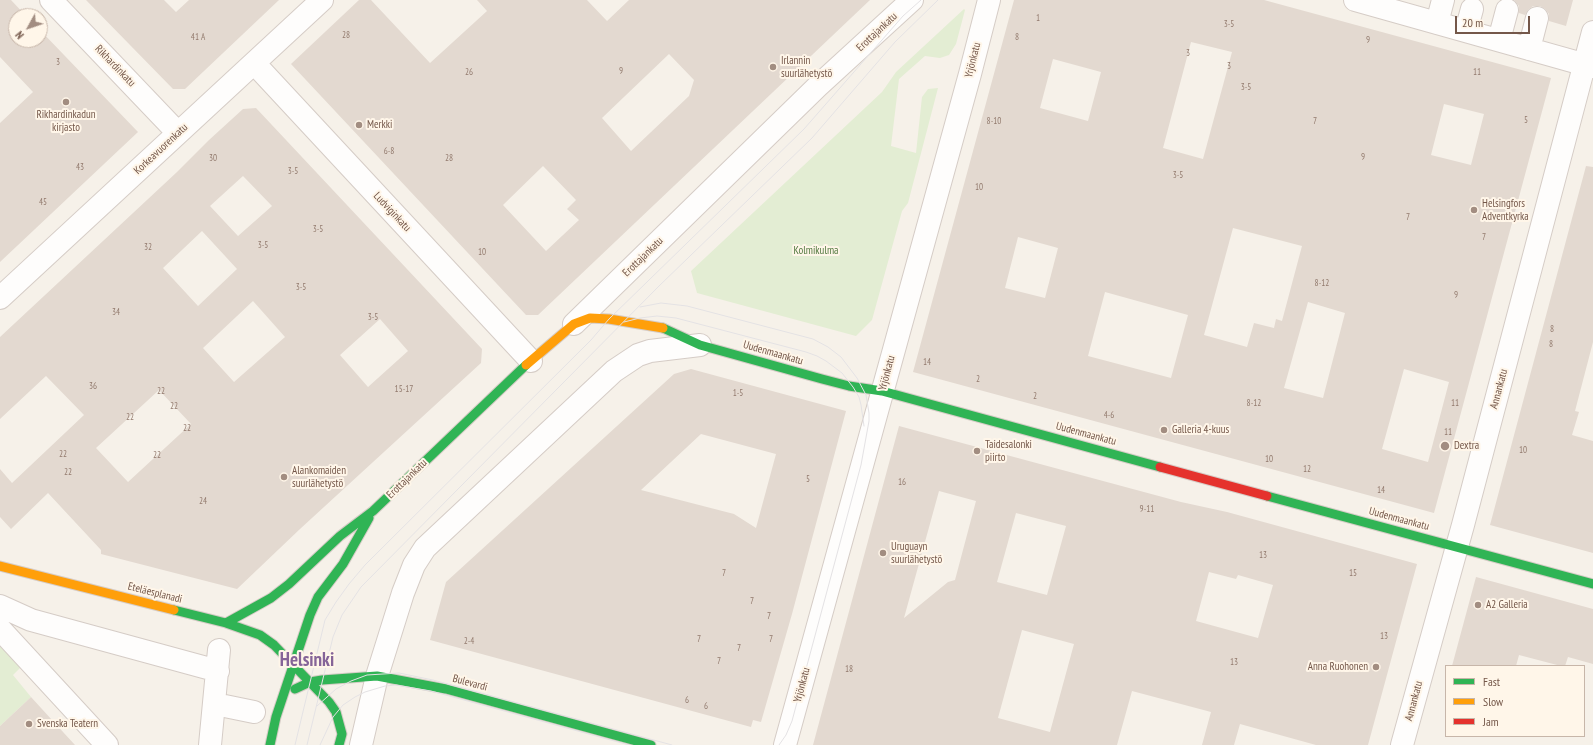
<!DOCTYPE html>
<html>
<head>
<meta charset="utf-8">
<style>
  body { margin:0 }
  #map { position:relative; width:1593px; height:745px; overflow:hidden; background:#f6f1e9; font-family:"PT Sans Narrow",sans-serif }
  canvas { display:block }
  .legend { position:absolute; left:1445px; top:665px; width:140px; height:72px; box-sizing:border-box; background:#fff6e9; border:1px solid #c7b6a9; margin:0; padding:5px 7px; list-style:none; font-size:12px; color:#745749 }
  .legend li { display:flex; align-items:center; gap:8px; height:20px }
  .legend b { width:20px; border:1px solid #c7b6a9 }
  .north { position:absolute; left:8px; top:8px; width:40px; height:40px; box-sizing:border-box; background:#fff6e9; border:1px solid #c7b6a9; border-radius:50%; rotate:230deg; font-size:11px; font-weight:700; line-height:16px; text-align:center; color:#745749 }
  .north::after { content:''; display:block; margin:auto; width:14px; height:18px; background:#a28d81; clip-path:polygon(50% 0,100% 100%,50% 72%,0 100%) }
  .scale { position:absolute; left:1455px; top:16px; width:75px; height:18px; box-sizing:border-box; border:2px solid #745749; border-top:0; padding-left:5px; font-size:12px; line-height:14px; white-space:nowrap; color:#745749; -webkit-text-stroke:3px #fff6e9; paint-order:stroke }
</style>
</head>
<body>
<div id="map">
<canvas width="1593" height="745"></canvas>
<ul class="legend">
<li><b style="height:5px;background:#30b455"></b>Fast</li>
<li><b style="height:5px;background:#ff9f0a"></b>Slow</li>
<li><b style="height:5px;background:#e5322d"></b>Jam</li>
</ul>
<div class="north">N</div>
<div class="scale">20 m</div>
</div>
<script>
const ctx = document.querySelector('canvas').getContext('2d');
ctx.lineJoin = 'round';
function fill(path, color) {
  ctx.fillStyle = color;
  ctx.fill(path, 'evenodd');
}
function shape(rows) {
  const path = new Path2D();
  for (const r of rows) {
    path.moveTo(r[0], r[1]);
    for (let i = 2; i < r.length; i += 2) path.lineTo(r[i], r[i + 1]);
  }
  return path;
}
function strokePath(path, color, width, dash) {
  ctx.strokeStyle = color;
  ctx.lineWidth = width;
  ctx.lineCap = dash ? 'butt' : 'round';
  ctx.setLineDash(dash || []);
  ctx.stroke(path);
}
function write(font, color, halo, rows, align = 'center') {
  ctx.font = font + ' "PT Sans Narrow",sans-serif';
  ctx.lineWidth = 4;
  ctx.setLineDash([]);
  ctx.textBaseline = 'middle';
  ctx.strokeStyle = halo;
  ctx.fillStyle = color;
  for (const [text, x, y, turn = 0] of rows) {
    ctx.save();
    ctx.translate(x, y);
    ctx.rotate((+turn || 0) * Math.PI / 180);
    ctx.textAlign = isNaN(turn) ? turn : align;
    if (halo) ctx.strokeText(text, 0, 0);
    ctx.fillText(text, 0, 0);
    ctx.restore();
  }
}
fill(shape([
  [964,9,965,10,956,44,949,55,940,58,925,56,899,79,891,146,916,153,922,97,928,89,938,88,908,203,902,211,872,320,856,336,697,293,691,271,882,92,896,72],
  [0,639,24,664,13,675,31,697,0,726]
]), '#e3edd3');
fill(shape([
  [0,0,11,0,26,16,16,16,16,40,40,40,40,30,138,132,0,262,0,123,33,92,0,57],
  [86,0,164,0,176,12,189,0,279,0,185,89,173,89],
  [359,0,371,0,430,63,487,11,477,0,587,0,607,21,629,0,870,0,538,315,526,315,291,64],
  [669,54,694,80,689,96,631,151,602,118],
  [543,166,576,200,567,209,579,220,546,251,503,205],
  [1014,0,1264,0,1551,78,1434,513,913,372],
  [1191,42,1232,52,1203,159,1163,148],
  [1053,59,1101,72,1088,121,1040,108],
  [1444,104,1484,114,1471,165,1431,155],
  [1233,228,1302,246,1282,321,1276,319,1274,328,1254,323,1247,347,1204,335],
  [1018,237,1058,248,1045,298,1005,288],
  [1105,292,1188,315,1171,378,1088,356],
  [1308,302,1345,313,1323,398,1284,388],
  [1404,369,1449,382,1428,462,1382,449],
  [1514,0,1573,0,1566,26,1549,21,1549,14,1545,9,1540,6,1533,6,1528,10,1525,15,1519,13,1519,6],
  [256,108,482,349,481,363,300,529,237,589,101,554,101,550,48,493,11,529,0,517,0,469,12,483,84,415,46,376,0,419,0,337,177,172,209,140,243,109],
  [243,176,272,206,238,236,210,206],
  [202,231,237,269,198,306,163,268],
  [253,301,285,337,234,382,203,348],
  [380,319,408,351,368,387,340,355],
  [159,390,191,424,128,482,96,448],
  [1586,166,1593,167,1593,342,1575,411,1579,412,1572,435,1593,441,1593,553,1490,525],
  [691,369,846,411,792,614,761,722,753,720,751,727,430,640,446,582,674,374],
  [701,434,776,454,756,528,734,514,641,490],
  [899,426,1181,502,1227,512,1417,564,1368,745,1316,745,1240,724,1234,745,1202,745,1211,712,1132,691,1117,745,813,745],
  [939,491,976,501,955,580,948,582,904,618],
  [1016,513,1066,526,1047,595,997,582],
  [1209,572,1236,579,1238,575,1273,585,1258,638,1196,621],
  [1022,630,1074,644,1050,732,998,718],
  [1476,577,1593,609,1593,664,1568,657,1565,666,1561,666,1519,655,1516,666,1452,666],
  [31,697,52,720,75,745,0,745,0,726]
]), '#e3d9d0');
const street = shape([
  [51,0,178,133],
  [1355,0,1593,67],
  [1437,23,1443,0],
  [1466,31,1472,9],
  [1499,40,1507,10],
  [1529,49,1537,18],
  [254,63,531,361],
  [0,298,322,0],
  [574,324,818,86,912,0],
  [0,606,31,620,218,671],
  [0,629,107,745],
  [215,704,254,712],
  [210,745,219,650],
  [361,745,377,676,403,593,414,565,425,548,614,371,638,355,650,351,700,345],
  [785,745,970,74,989,0],
  [1402,745,1463,525,1593,32]
]);
const fast = shape([
  [663,328,700,345,822,379,849,386,882,391,1160,467],
  [1267,496,1593,584],
  [174,610,226,623,260,635,274,645,329,702,336,712,342,734,339,745],
  [226,623,271,598,289,584,340,536,373,511,526,365],
  [295,689,310,682,322,680,377,676,446,689,651,745],
  [270,745,276,717,310,615,318,597,343,564,369,518]
]);
const slow = shape([
  [526,365,574,324,590,318,609,319,663,328],
  [0,566,174,610]
]);
const jam = shape([
  [1160,467,1267,496]
]);
strokePath(street, '#d5ccc6', 24);
strokePath(fast, '#d6ccc6', 11);
strokePath(slow, '#d6ccc6', 11);
strokePath(jam, '#d6ccc6', 11);
strokePath(street, '#fefdfc', 22);
strokePath(fast, '#30b455', 9);
strokePath(slow, '#ff9f0a', 9);
strokePath(jam, '#e5322d', 9);
strokePath(shape([
  [640,307,661,303,687,306,813,339,828,347,841,357,857,378,866,395,869,413,869,421,861,465,792,721,786,735,779,745],
  [624,322,640,318,657,316,676,318,806,352,817,356,826,361,842,373,853,387,859,397,861,405,864,426],
  [317,706,336,689,351,681,367,675,399,673,433,680,672,745],
  [295,745,325,620,336,602,349,584,365,565,591,340,609,319,804,129,903,16,921,0],
  [307,745,333,637,342,615,361,587,659,286,812,138,895,42,938,0],
  [320,745,333,717,343,705,355,697,365,692,385,686,396,685,431,691,629,745]
]), '#e4e2e4', 1);
for (const [x, y, r, color] of [
  [773,67,4,"#a28d81"],
  [66,102,4,"#a28d81"],
  [359,125,4,"#a28d81"],
  [1474,210,4,"#a28d81"],
  [1164,430,4,"#a28d81"],
  [1445,446,5,"#a28d81"],
  [977,451,4,"#a28d81"],
  [284,477,4,"#a28d81"],
  [883,553,4,"#a28d81"],
  [1478,605,4,"#a28d81"],
  [1376,667,4,"#a28d81"],
  [29,724,4,"#a28d81"]
]) {
  const dot = new Path2D();
  dot.arc(x, y, r, 0, 2 * Math.PI);
  ctx.fillStyle = color;
  ctx.fill(dot);
  strokePath(dot, '#fff6e9', 1.5);
}
write('9px', '#927a6d', null, [
  ["1",1038,18],
  ["3-5",1229,24],
  ["28",346,35],
  ["41 A",198,37],
  ["8",1017,37],
  ["9",1368,40],
  ["3",1188,53],
  ["3",58,62],
  ["3",1229,66],
  ["9",621,71],
  ["26",469,72],
  ["11",1477,72],
  ["3-5",1246,87],
  ["5",1526,120],
  ["8-10",994,121],
  ["7",1315,121],
  ["6-8",389,151],
  ["9",1363,157],
  ["30",213,158],
  ["28",449,158],
  ["43",80,167],
  ["3-5",293,171],
  ["3-5",1178,175],
  ["10",979,187],
  ["45",43,202],
  ["7",1408,217],
  ["3-5",318,229],
  ["7",1484,237],
  ["3-5",263,245],
  ["32",148,247],
  ["10",482,252],
  ["8-12",1322,283],
  ["3-5",301,287],
  ["9",1456,295],
  ["34",116,312],
  ["3-5",373,317],
  ["8",1552,329],
  ["8",1551,344],
  ["14",927,362],
  ["2",978,379],
  ["36",93,386],
  ["15-17",404,389],
  ["22",161,391],
  ["1-5",738,393],
  ["2",1035,396],
  ["8-12",1254,403],
  ["11",1455,403],
  ["22",174,406],
  ["4-6",1109,415],
  ["22",130,417],
  ["22",187,428],
  ["11",1448,432],
  ["10",1523,450],
  ["22",63,454],
  ["22",157,455],
  ["10",1269,459],
  ["12",1307,469],
  ["22",68,472],
  ["5",808,479],
  ["16",902,482],
  ["14",1381,490],
  ["24",203,501],
  ["9-11",1147,509],
  ["13",1263,555],
  ["7",724,573],
  ["15",1353,573],
  ["7",752,601],
  ["7",769,616],
  ["13",1384,636],
  ["7",699,639],
  ["7",771,639],
  ["2-4",469,641],
  ["7",739,648],
  ["7",719,661],
  ["13",1234,662],
  ["18",849,669],
  ["6",687,700],
  ["6",706,706]
]);
write('11px', '#745749', '#fff6e9', [
  ["Erottajankatu",877,32,-43],
  ["Yrjönkatu",973,60,-76],
  ["Rikhardinkatu",115,66,46],
  ["Korkeavuorenkatu",161,149,-43],
  ["Ludviginkatu",392,212,47],
  ["Erottajankatu",643,257,-44],
  ["Uudenmaankatu",773,353,16],
  ["Yrjönkatu",887,373,-75],
  ["Annankatu",1499,389,-75],
  ["Uudenmaankatu",1086,434,15],
  ["Erottajankatu",407,479,-44],
  ["Uudenmaankatu",1399,519,15],
  ["Eteläesplanadi",155,593,14],
  ["Bulevardi",470,683,15],
  ["Yrjönkatu",802,685,-75],
  ["Annankatu",1414,701,-75]
]);
write('11px', '#745749', '#fff6e9', [
  ["Irlannin",781,61],
  ["suurlähetystö",781,74],
  ["Rikhardinkadun",66,115,"center"],
  ["kirjasto",66,128,"center"],
  ["Merkki",367,125],
  ["Helsingfors",1482,204],
  ["Adventkyrka",1482,217],
  ["Galleria 4-kuus",1172,430],
  ["Taidesalonki",985,445],
  ["piirto",985,458],
  ["Dextra",1454,446],
  ["Alankomaiden",292,471],
  ["suurlähetystö",292,484],
  ["Uruguayn",891,547],
  ["suurlähetystö",891,560],
  ["A2 Galleria",1486,605],
  ["Anna Ruohonen",1368,667,"right"],
  ["Svenska Teatern",37,724]
], 'left');
write('11px', '#547a41', '#fff6e9', [
  ["Kolmikulma",816,251]
]);
write('bold 19px', '#856498', '#fff6e9', [
  ["Helsinki",307,661]
]);
</script>
</body>
</html>
